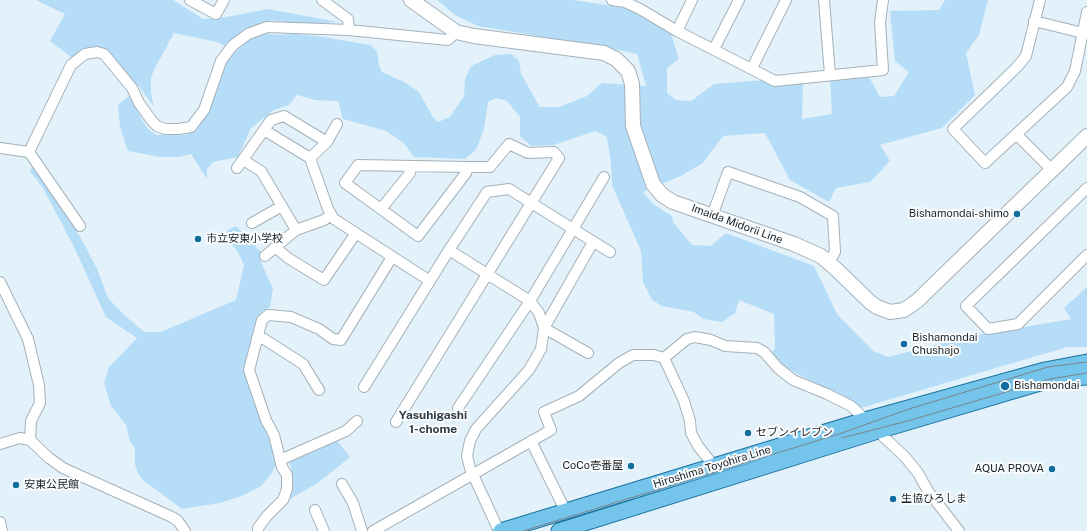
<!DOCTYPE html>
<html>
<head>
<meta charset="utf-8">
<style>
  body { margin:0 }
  canvas { display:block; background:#e3f1fb }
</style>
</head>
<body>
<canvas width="1087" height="531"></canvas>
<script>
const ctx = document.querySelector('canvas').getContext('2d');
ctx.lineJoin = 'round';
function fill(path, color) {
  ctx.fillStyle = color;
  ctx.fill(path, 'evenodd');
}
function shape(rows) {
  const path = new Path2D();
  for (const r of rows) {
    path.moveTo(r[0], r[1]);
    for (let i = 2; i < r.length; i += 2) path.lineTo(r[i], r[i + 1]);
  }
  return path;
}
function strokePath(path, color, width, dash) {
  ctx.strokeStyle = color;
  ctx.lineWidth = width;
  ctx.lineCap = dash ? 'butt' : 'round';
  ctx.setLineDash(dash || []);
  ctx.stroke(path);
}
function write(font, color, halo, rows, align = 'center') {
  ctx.font = font + ' "Public Sans","Noto Sans JP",sans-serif';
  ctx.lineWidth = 4;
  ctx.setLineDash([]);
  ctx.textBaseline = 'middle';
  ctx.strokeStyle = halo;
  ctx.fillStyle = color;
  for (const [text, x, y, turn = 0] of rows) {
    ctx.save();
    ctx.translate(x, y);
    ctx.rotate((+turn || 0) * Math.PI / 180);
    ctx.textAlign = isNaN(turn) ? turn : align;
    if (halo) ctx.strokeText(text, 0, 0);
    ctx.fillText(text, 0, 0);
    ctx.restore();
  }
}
fill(shape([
  [36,0,173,0,203,19,227,17,268,9,338,22,301,24,272,20,246,28,225,46,217,42,174,33,156,66,151,77,151,93,154,107,138,85,132,82,112,56,77,56,71,57,50,41,65,14],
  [437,0,573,0,626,8,671,34,679,59,667,68,667,93,676,100,691,101,714,84,765,80,803,84,802,119,832,114,830,80,869,77,880,97,894,96,909,72,895,61,890,11,939,10,945,0,988,0,979,35,966,53,975,95,942,128,880,145,890,161,870,182,836,188,829,202,790,180,765,133,723,136,703,163,681,176,643,192,653,204,672,216,673,222,692,245,711,246,726,233,814,266,837,314,873,351,888,357,966,337,1071,319,1064,308,1087,287,1087,347,1067,347,861,408,783,366,771,352,775,349,774,314,739,300,735,313,722,322,703,319,694,312,662,306,652,300,643,282,641,251,612,185,611,164,607,137,595,131,554,145,531,146,520,136,520,117,507,101,496,98,488,102,484,129,476,150,465,159,414,157,404,143,386,131,343,119,338,101,315,100,297,95,289,105,274,110,251,128,238,157,213,162,207,169,207,179,191,154,179,157,160,157,128,151,120,127,118,105,129,96,147,128,156,135,174,134,185,135,197,130,203,120,228,59,249,39,263,33,276,35,295,34,324,37,370,45,377,51,379,65,382,72,404,82,419,92,432,116,438,122,450,117,464,96,465,79,471,66,495,55,511,54,519,61,521,74,540,107,559,107,587,96,602,83,646,86,637,54,610,48,478,26,455,15],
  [33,166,81,238,97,269,108,298,123,314,144,332,161,332,236,300,244,265,238,252,226,237,228,230,236,226,263,254,261,262,273,289,270,307,261,312,252,338,245,373,278,462,271,474,261,486,244,495,220,503,182,509,143,480,138,474,135,464,135,448,130,442,126,425,111,406,104,383,109,367,137,338,106,317,74,247,53,207,43,188,30,171],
  [335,438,350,457,319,482,290,499,289,495,288,471,292,469,288,460]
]), '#b5ddf8');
const minor = shape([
  [190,0,216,14,224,0],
  [322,0,348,19,349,30],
  [612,0,625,2,640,9,677,31,775,81,883,70,880,22,883,0],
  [824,0,830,75],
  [1040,0,1026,56,1017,67,953,129,985,163,1067,87,1075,71,1087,12],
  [1034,21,1083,33],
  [677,31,692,0],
  [714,49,739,0],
  [752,68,786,0],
  [264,130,310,158,328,209,334,219,430,281],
  [1016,134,1052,170],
  [0,148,29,152,80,226],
  [29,152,71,65,85,54,97,52,104,54,132,88,139,103,152,121,157,126,165,129,178,129,191,127,204,110,221,61,232,46,248,34,267,27,349,30,448,40,456,32],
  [310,158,327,142,337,124],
  [243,160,261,171,296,230],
  [237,168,271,120,284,116,327,142],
  [1087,188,966,306,988,329,1018,324,1087,255],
  [381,209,410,173,411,166],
  [712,216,728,172,800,197,833,216,835,252,829,262],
  [252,223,282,206],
  [275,247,288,258,324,280,356,233],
  [449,250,530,301,539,313,544,328,541,349,529,370,476,429,470,441,467,456,470,468,499,531],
  [265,256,296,230,324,220,331,215],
  [0,282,28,339,39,385,40,403,31,421,30,440],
  [257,338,264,339,303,364,319,390],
  [588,353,544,328,593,242],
  [664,358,687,339,695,337,711,340,725,346,757,348,764,352,778,368,793,380,827,394,851,406,905,457,918,473,928,491,959,531],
  [364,387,449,250,487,192,509,189,610,252],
  [458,408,530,301,604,177],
  [396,422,559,158,554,152,528,153,509,144,490,167,468,167,358,165,345,183,418,236,466,173,468,167],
  [531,441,565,510],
  [0,444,20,438,30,440,49,458,63,468,172,517,178,521,185,531],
  [280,460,346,431,357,421],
  [342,484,353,503,362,531],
  [315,510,324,531],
  [0,522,2,531],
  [258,531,258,528,266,517,283,500,287,489,287,475,282,467,274,435,266,420,249,370,262,320,268,315,291,317,319,329,333,339,341,340,392,257],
  [373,531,551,430,544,412,579,396,619,363,633,355,654,355,664,358,684,401,690,421,691,433,698,446,710,461,713,467]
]);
const secondary = shape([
  [411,0,456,32,474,36,604,53,616,59,628,71,632,84,633,126,653,184,662,195,673,202,794,244,821,256,836,269,870,302,877,307,890,312,904,310,917,301,1087,136]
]);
const primary = shape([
  [501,531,865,420,1045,370,1087,362],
  [559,531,878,431,1050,380,1087,377]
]);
strokePath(minor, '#a4b1ba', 12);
strokePath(secondary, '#a4b1ba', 16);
strokePath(primary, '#1a729d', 17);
strokePath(minor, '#fff', 10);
strokePath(secondary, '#fff', 14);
strokePath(primary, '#74c4eb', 15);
strokePath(shape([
  [842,438,911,420,1050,379,1087,373],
  [523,531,839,434,909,409,1048,367,1087,362]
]), '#7b848a', 1);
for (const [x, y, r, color] of [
  [1017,214,4,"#0f6e9c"],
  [198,239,4,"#0f6e9c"],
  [904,344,4,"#0f6e9c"],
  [1005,386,5,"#0f6e9c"],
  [748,433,4,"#0f6e9c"],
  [631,466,4,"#0f6e9c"],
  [1052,469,4,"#0f6e9c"],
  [16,485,4,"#0f6e9c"],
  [893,499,4,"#0f6e9c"]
]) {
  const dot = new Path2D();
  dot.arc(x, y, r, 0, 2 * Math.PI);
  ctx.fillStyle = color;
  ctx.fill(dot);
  strokePath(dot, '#fafcfe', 1.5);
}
write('11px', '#1d2225', '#fafcfe', [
  ["Bishamondai-shimo",1009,214,"right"],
  ["市立安東小学校",206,239],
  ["Bishamondai",912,338],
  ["Chushajo",912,351],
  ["Bishamondai",1014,386],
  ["セブンイレブン",756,433],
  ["CoCo壱番屋",623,466,"right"],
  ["AQUA PROVA",1044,469,"right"],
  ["安東公民館",24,485],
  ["生協ひろしま",901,499]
], 'left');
write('11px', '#1d2225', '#fafcfe', [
  ["Imaida Midorii Line",737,224,20],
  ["Hiroshima Toyohira Line",712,467,-17]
]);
write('bold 12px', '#313c44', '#fafcfe', [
  ["Yasuhigashi",433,415],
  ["1-chome",433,429]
]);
</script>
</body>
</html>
